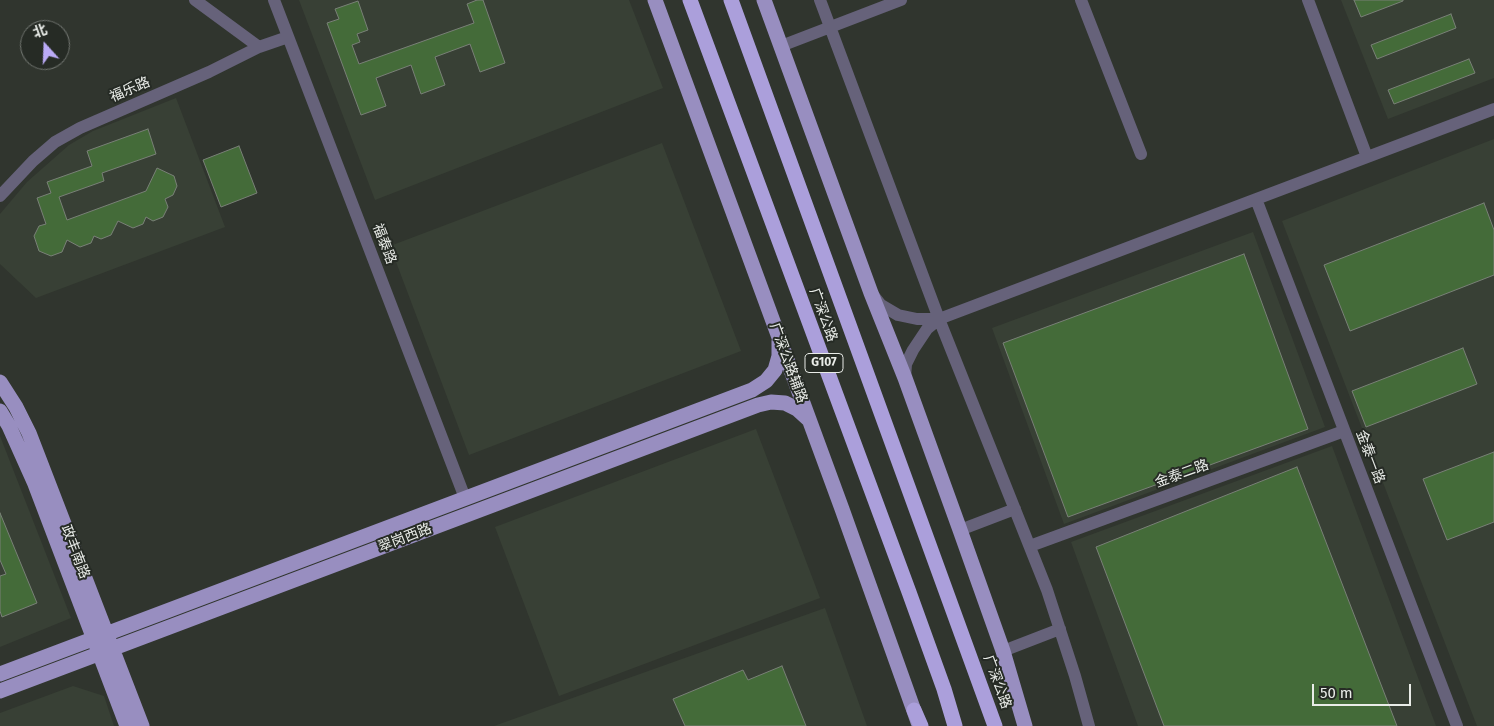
<!DOCTYPE html>
<html>
<head>
<meta charset="utf-8">
<style>
  body { margin:0 }
  #map { position:relative; width:1494px; height:726px; overflow:hidden; background:#30352e; font-family:"Fira Sans","Noto Sans SC",sans-serif }
  canvas { display:block }
  .north { position:absolute; left:20px; top:20px; width:50px; height:50px; box-sizing:border-box; background:#262b25; border:1px solid #747873; border-radius:50%; rotate:340deg; font-size:14px; font-weight:700; line-height:20px; text-align:center; color:#e9ece8 }
  .north::after { content:''; display:block; margin:auto; width:18px; height:22px; background:#baaaf6; clip-path:polygon(50% 0,100% 100%,50% 72%,0 100%) }
  .scale { position:absolute; left:1312px; top:684px; width:99px; height:22px; box-sizing:border-box; border:2px solid #e9ece8; border-top:0; padding-left:6px; font-size:15px; line-height:18px; white-space:nowrap; color:#e9ece8; -webkit-text-stroke:4px #262b25; paint-order:stroke }
</style>
</head>
<body>
<div id="map">
<canvas width="1494" height="726"></canvas>
<div class="north">北</div>
<div class="scale">50 m</div>
</div>
<script>
const ctx = document.querySelector('canvas').getContext('2d');
ctx.lineJoin = 'round';
function fill(path, color) {
  ctx.fillStyle = color;
  ctx.fill(path, 'evenodd');
}
function shape(rows) {
  const path = new Path2D();
  for (const r of rows) {
    path.moveTo(r[0], r[1]);
    for (let i = 2; i < r.length; i += 2) path.lineTo(r[i], r[i + 1]);
  }
  return path;
}
function strokePath(path, color, width, dash) {
  ctx.strokeStyle = color;
  ctx.lineWidth = width;
  ctx.lineCap = dash ? 'butt' : 'round';
  ctx.setLineDash(dash || []);
  ctx.stroke(path);
}
function write(font, color, halo, rows, align = 'center') {
  ctx.font = font + ' "Fira Sans","Noto Sans SC",sans-serif';
  ctx.lineWidth = 4;
  ctx.setLineDash([]);
  ctx.textBaseline = 'middle';
  ctx.strokeStyle = halo;
  ctx.fillStyle = color;
  for (const [text, x, y, turn = 0] of rows) {
    ctx.save();
    ctx.translate(x, y);
    ctx.rotate((+turn || 0) * Math.PI / 180);
    ctx.textAlign = isNaN(turn) ? turn : align;
    if (halo) ctx.strokeText(text, 0, 0);
    ctx.fillText(text, 0, 0);
    ctx.restore();
  }
}
fill(shape([
  [299,0,629,0,663,88,375,200],
  [1341,0,1494,0,1494,78,1388,119],
  [176,98,225,227,36,298,0,264,0,214,27,182,69,145,93,131],
  [1494,139,1494,726,1477,726,1282,221],
  [662,143,741,351,469,455,390,246],
  [1253,232,1325,427,1064,524,992,328],
  [756,429,820,598,559,696,495,527],
  [0,436,71,618,0,647],
  [1332,446,1436,726,1138,726,1071,542],
  [825,608,867,726,494,726],
  [73,686,104,696,114,726,0,726,0,713]
]), '#384035');
const building = shape([
  [477,0,483,0,505,63,480,72,470,44,435,57,445,85,421,94,411,65,376,78,386,106,361,115,327,23,339,19,335,9,358,1,368,30,357,34,360,42,352,45,359,64,474,23,467,4,477,0],
  [1354,0,1403,0,1403,1,1361,17,1354,0],
  [1451,14,1456,28,1377,59,1371,45,1451,14],
  [1469,59,1475,73,1394,104,1388,90,1469,59],
  [148,129,156,154,102,173,104,181,59,197,67,220,146,191,157,168,174,176,177,186,173,195,165,199,168,207,163,217,153,221,146,217,143,224,133,228,118,221,111,235,101,239,94,236,91,243,80,247,67,240,62,252,51,256,39,251,34,236,39,226,46,224,37,198,51,193,47,182,92,166,87,151,148,129],
  [239,146,257,193,221,207,203,160,239,146],
  [1484,203,1494,230,1494,275,1350,331,1324,265,1484,203],
  [1244,254,1308,429,1068,517,1003,343,1244,254],
  [1463,348,1477,384,1366,427,1352,391,1463,348],
  [1494,452,1494,522,1447,540,1423,479,1494,452],
  [1297,467,1397,726,1164,726,1096,547,1297,467],
  [0,513,37,603,2,617,0,611,0,576,6,574,0,560,0,513],
  [782,666,806,726,685,726,673,699,743,670,748,680,782,666]
]);
fill(building, '#446b39');
strokePath(building, '#798077', 1);
strokePath(shape([
  [195,0,259,47],
  [274,0,465,498],
  [820,0,939,319,1047,590,1075,676,1089,726],
  [1081,0,1141,154],
  [1308,0,1367,157],
  [781,46,901,0],
  [0,196,33,161,55,142,80,128,209,72,259,47,288,37],
  [1256,199,1457,726],
  [873,295,881,305,898,315,917,319,939,319,1494,109],
  [905,378,906,364,913,350,927,329,939,319],
  [960,530,1015,509],
  [1030,546,1344,431],
  [1003,651,1060,629]
]), '#66627a', 12);
strokePath(shape([
  [655,0,842,509,918,722],
  [764,0,871,293,905,378,960,530,1003,651,1025,726],
  [0,382,16,407,29,433,142,726],
  [0,411,9,426,35,484,127,726],
  [0,674,752,390,766,381,775,370,779,356,779,341],
  [0,691,758,405,771,402,785,403,797,409,808,419]
]), '#988ec0', 15);
strokePath(shape([
  [690,0,909,592,944,689,955,726],
  [731,0,995,726],
  [914,710,921,726]
]), '#ab9fdb', 15);
for (const [x, y, w] of [
  [824,363,38]
]) {
  const box = new Path2D();
  box.roundRect(x - w / 2, y - 9.5, w, 19, 4);
  ctx.fillStyle = '#262b25';
  ctx.fill(box);
  strokePath(box, '#e9ece8', 1);
}
write('bold 12px', '#e9ece8', null, [
  ["G107",824,363]
]);
write('14px', '#e9ece8', '#262b25', [
  ["福乐路",130,90,-23],
  ["福泰路",384,244,69],
  ["广深公路",823,315,70],
  ["广深公路辅路",788,363,70],
  ["金泰一路",1370,457,69],
  ["金泰二路",1182,474,-20],
  ["翠岗西路",405,538,-21],
  ["政丰南路",75,552,69],
  ["广深公路",997,682,70]
]);
</script>
</body>
</html>
